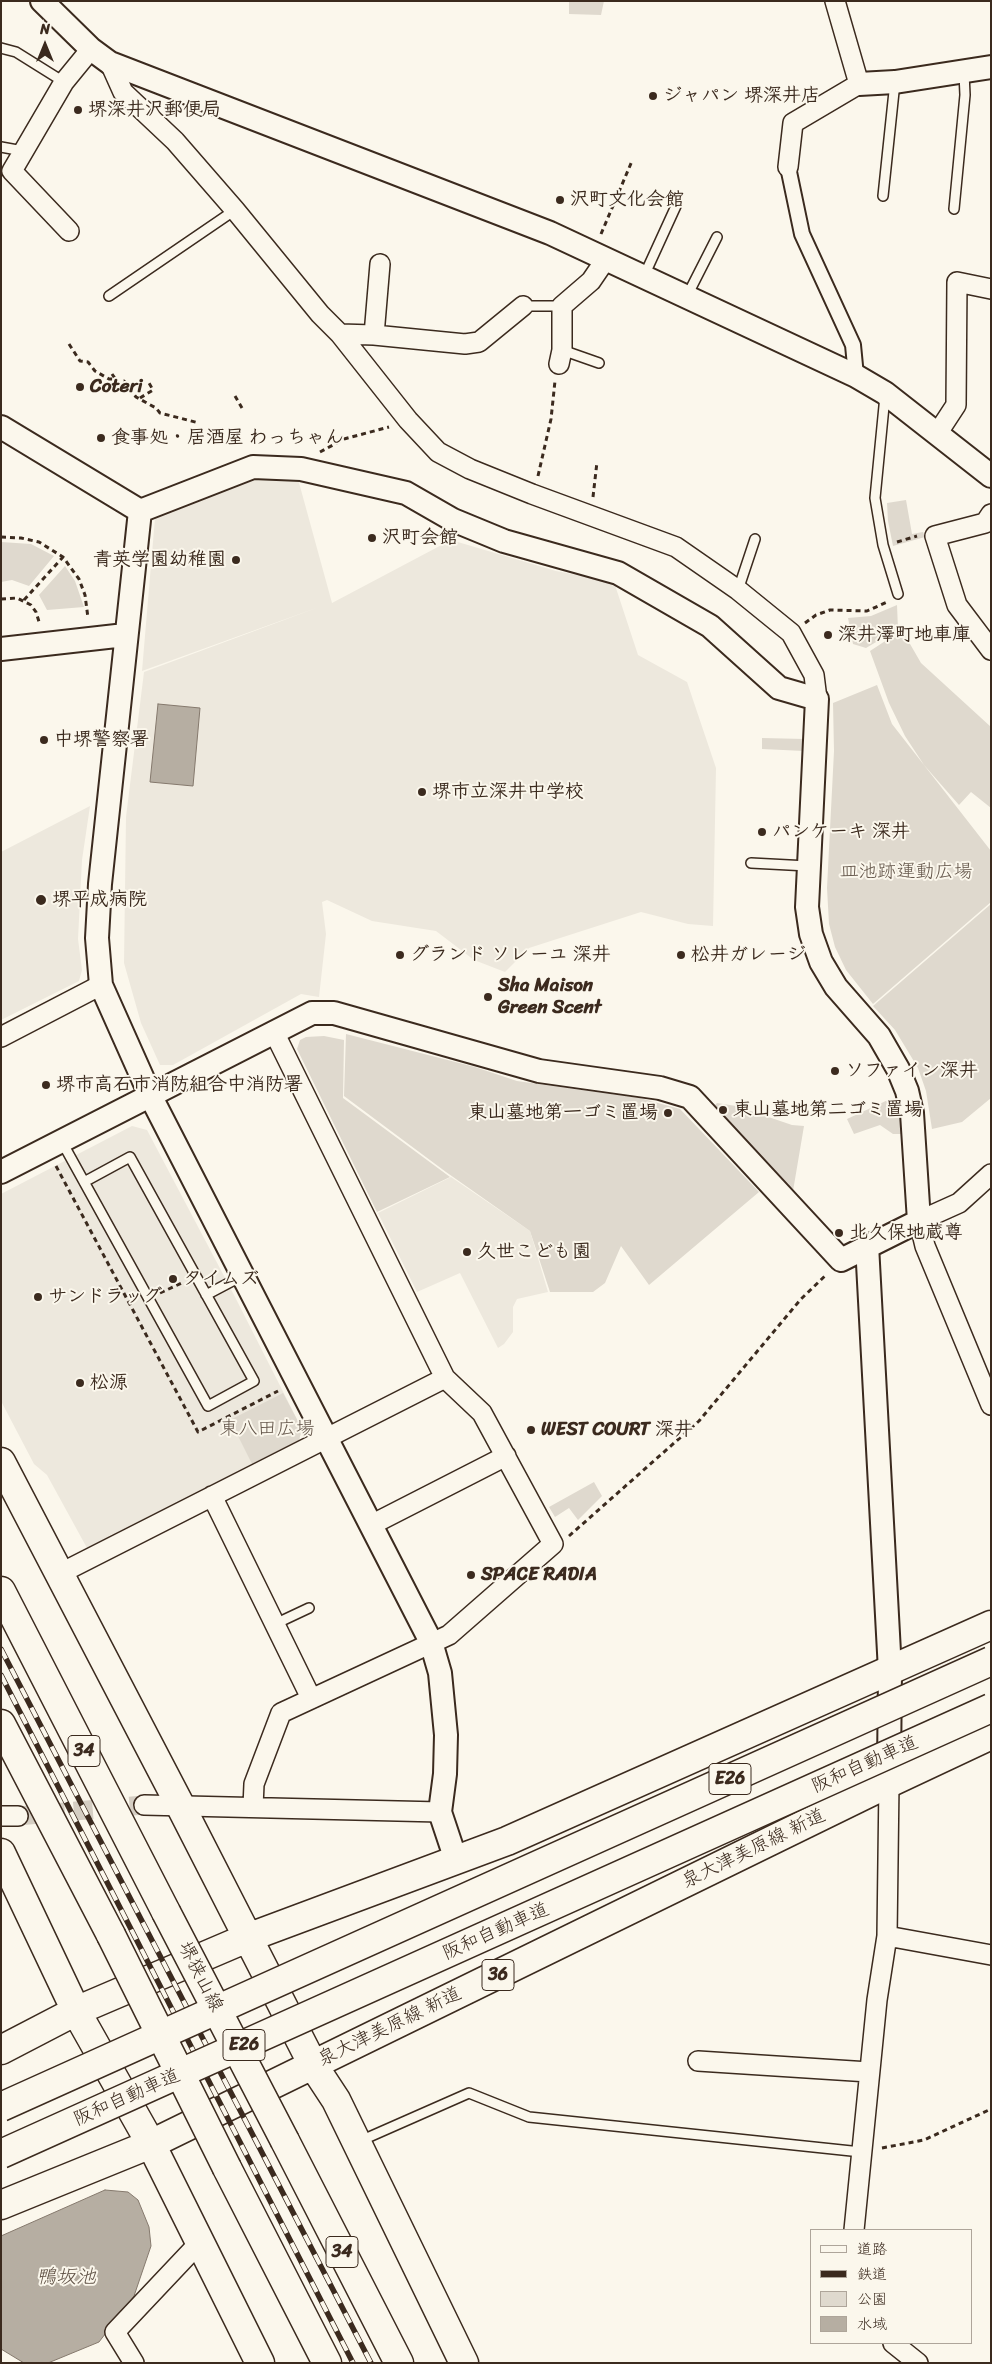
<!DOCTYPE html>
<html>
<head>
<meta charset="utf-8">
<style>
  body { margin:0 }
  #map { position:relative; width:992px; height:2364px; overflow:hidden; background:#fbf7ec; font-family:Sriracha,"Klee One",sans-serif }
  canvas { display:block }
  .frame { position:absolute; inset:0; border:2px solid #3b2a1e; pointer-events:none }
  .legend { position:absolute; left:810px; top:2229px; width:162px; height:115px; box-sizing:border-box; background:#fbf7ec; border:1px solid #aea59a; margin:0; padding:6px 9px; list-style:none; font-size:15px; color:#3b2a1e }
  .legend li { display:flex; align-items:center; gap:10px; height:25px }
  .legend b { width:25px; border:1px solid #aea59a }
  .north { position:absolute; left:20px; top:20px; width:50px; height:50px; -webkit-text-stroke:4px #fbf7ec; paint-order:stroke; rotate:0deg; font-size:14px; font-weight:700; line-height:20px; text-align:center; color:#3b2a1e }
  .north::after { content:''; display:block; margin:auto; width:18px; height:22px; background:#3b2a1e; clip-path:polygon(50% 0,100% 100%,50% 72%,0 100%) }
</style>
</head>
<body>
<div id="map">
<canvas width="992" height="2364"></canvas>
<div class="frame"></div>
<ul class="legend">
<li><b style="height:6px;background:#fbf7ec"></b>道路</li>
<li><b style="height:6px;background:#3b2a1e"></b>鉄道</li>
<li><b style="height:14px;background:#dfd9ce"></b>公園</li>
<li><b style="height:14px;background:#b6aea2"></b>水域</li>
</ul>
<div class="north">N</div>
</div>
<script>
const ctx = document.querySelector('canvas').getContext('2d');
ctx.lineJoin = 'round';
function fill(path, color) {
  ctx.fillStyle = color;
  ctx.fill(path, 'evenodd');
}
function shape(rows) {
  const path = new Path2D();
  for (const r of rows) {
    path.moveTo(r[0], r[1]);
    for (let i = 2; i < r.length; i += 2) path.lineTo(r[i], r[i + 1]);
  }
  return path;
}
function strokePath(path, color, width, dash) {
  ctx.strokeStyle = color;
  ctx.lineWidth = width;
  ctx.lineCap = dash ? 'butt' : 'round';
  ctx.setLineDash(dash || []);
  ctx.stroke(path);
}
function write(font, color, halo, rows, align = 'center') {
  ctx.font = font + ' Sriracha,"Klee One",sans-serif';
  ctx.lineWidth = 4;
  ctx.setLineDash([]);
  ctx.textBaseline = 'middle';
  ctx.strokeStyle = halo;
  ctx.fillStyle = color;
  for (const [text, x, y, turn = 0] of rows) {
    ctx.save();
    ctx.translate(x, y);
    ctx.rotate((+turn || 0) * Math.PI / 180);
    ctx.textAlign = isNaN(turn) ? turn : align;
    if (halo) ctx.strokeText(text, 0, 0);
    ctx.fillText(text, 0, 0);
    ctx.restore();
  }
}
fill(shape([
  [262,475,298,479,332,603,451,540,556,571,614,582,638,655,687,682,716,768,713,926,688,924,641,912,529,948,505,972,474,960,436,931,372,921,327,900,322,902,326,934,319,997,301,994,173,1065,160,1065,141,1023,124,963,126,817,144,672,319,607,142,671,155,518],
  [90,806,82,860,78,939,82,970,79,981,1,1020,1,852],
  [132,1126,147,1130,234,1295,302,1429,299,1440,87,1548,47,1475,34,1464,1,1401,1,1194],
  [451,1177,530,1231,548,1292,517,1299,513,1307,513,1332,504,1344,498,1348,460,1273,417,1292,378,1213]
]), '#ede8dd');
fill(shape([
  [569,1,604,1,601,15,569,14],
  [906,500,912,534,923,532,925,537,893,546,888,521,887,503],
  [1,542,31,544,54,556,29,586,12,580,1,582],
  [65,566,75,581,84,607,47,610,39,595],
  [897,605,898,629,866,648,853,644,848,618,871,616],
  [899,632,906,637,921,663,991,727,991,808,971,792,959,805,924,765,905,736,889,703,870,651],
  [877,685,892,724,991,851,991,902,873,1004,846,970,835,947,829,924,827,888,834,751,833,703],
  [762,738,805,739,804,751,762,749],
  [991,904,991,1098,962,1122,932,1129,926,1091,918,1068,895,1030,873,1006],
  [346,1034,475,1067,517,1081,640,1098,680,1109,759,1192,649,1285,621,1246,605,1283,593,1292,550,1292,530,1231,446,1172,344,1096],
  [324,1036,344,1040,343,1098,450,1177,377,1212,297,1049,300,1040,306,1037],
  [890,1099,900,1104,903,1134,893,1134,880,1125,854,1134,847,1119],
  [717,1103,736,1106,792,1125,804,1126,793,1191,714,1106],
  [283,1393,302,1429,299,1440,252,1464,230,1420],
  [594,1482,602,1496,578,1520,569,1508,555,1517,549,1507]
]), '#dfd9ce');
const water = shape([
  [158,704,200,708,193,786,150,782,158,704],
  [105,2190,128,2192,138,2200,149,2227,151,2246,134,2296,99,2342,48,2363,24,2363,1,2349,1,2236,105,2190]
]);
fill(water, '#b6aea2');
strokePath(water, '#85796d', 1);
strokePath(shape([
  [18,1816,144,1805]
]), '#d5cec3', 19, [19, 9]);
const service = shape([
  [1,48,16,52,64,82],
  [1,147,23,151],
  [883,196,895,82],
  [954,209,965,95,964,73],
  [644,276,676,206],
  [109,296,235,210],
  [687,296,717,237],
  [523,306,562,306],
  [562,350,599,363],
  [885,396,875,498,883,545,898,594],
  [738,590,755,539],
  [751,863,808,866],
  [62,1142,208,1406,254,1381,130,1157,84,1182],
  [206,1295,242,1276],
  [275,1624,309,1608],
  [360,2141,469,2093,529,2117,861,2152]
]);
const pedestrian = shape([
  [788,167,802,234,853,345,856,376]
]);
const minor = shape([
  [110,63,123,92,175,141,235,210,320,314,340,334,408,420,438,452,470,469,532,494,676,547,738,590,791,633,814,675,817,699],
  [788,167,793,123,859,84,835,1],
  [69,231,12,171,64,82,91,49],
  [340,334,374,335,465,344,479,342,523,306],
  [374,335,380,264],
  [559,364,562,350,562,306,591,281,606,259],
  [937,434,956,405,957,282,991,289],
  [991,514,985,523,935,536,957,605,991,650],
  [1,1037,101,985],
  [991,1174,959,1203,919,1221,925,1246,991,1405],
  [212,1496,311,1698],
  [371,1525,506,1456],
  [61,1573,445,1378],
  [144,1805,440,1812],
  [253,1807,254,1784,281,1713,449,1635,553,1544,482,1413,445,1378,274,1032],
  [1,1816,18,1816],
  [887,1936,991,1955],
  [698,2061,869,2072],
  [854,2230,877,2000,887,1936,889,1783],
  [893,2343,918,2363],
  [134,2363,115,2332,200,2242]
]);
const tertiary = shape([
  [42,1,91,49,110,63,550,233,856,376,885,393,991,476],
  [859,84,895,82,991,67],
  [1,427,140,511],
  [140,511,100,884,97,938,101,985,151,1097,431,1642,440,1673,446,1735,445,1774,440,1812,456,1860],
  [1,649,125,635],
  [1,1172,312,1013,334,1013,539,1071,660,1088,690,1097,841,1260,919,1221,912,1113,907,1091,898,1069,879,1036,836,987,821,962,811,934,807,907,817,699,779,688,710,626,618,573,504,541,453,520,406,493,301,469,253,467,140,511],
  [867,1245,890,1671,889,1768]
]);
const primary = shape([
  [1,1462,180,1805,313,2065,336,2100,464,2363],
  [1,1591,166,1912],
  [1,1724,111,1935],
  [1,1853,76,2011,151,2144,260,2363],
  [1,2050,76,2011,247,1938,507,1841,991,1625],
  [285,2141,399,2363],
  [227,2168,327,2363],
  [1,2205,151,2144,889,1783,991,1735]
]);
strokePath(service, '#3b2a1e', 12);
strokePath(pedestrian, '#3b2a1e', 18);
strokePath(minor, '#3b2a1e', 22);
strokePath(tertiary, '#3b2a1e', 26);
strokePath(primary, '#3b2a1e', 31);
strokePath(shape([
  [601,234,632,161],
  [69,344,80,361,88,362,95,371,109,379,114,379],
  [112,374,119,384,124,381,136,397,156,408,160,413,199,423],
  [235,396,242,408],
  [140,398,153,390,149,383],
  [320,452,344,439,389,427],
  [538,476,551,419,555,381],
  [593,497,597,462],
  [1,537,21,538,39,542,63,557,79,579,85,595,88,618],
  [897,542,917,536],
  [1,599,17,598,31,605,36,612,40,625],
  [24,600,63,557],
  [805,623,816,615,830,610,867,611,887,602],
  [56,1166,198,1432,278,1391],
  [160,1293,184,1282],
  [569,1536,699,1421,801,1299,827,1274],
  [882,2148,924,2140,991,2109]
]), '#3b2a1e', 3, [5, 4]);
strokePath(service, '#fbf7ec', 9);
strokePath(pedestrian, '#fbf7ec', 14);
strokePath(minor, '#fbf7ec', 19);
strokePath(tertiary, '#fbf7ec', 22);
strokePath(primary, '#fbf7ec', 28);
const rail = shape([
  [1,1649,371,2363],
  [1,1675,353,2363]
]);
strokePath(rail, '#3b2a1e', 5.5);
strokePath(rail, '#fbf7ec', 4, [11]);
const primaryBridge = shape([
  [166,1912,285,2141],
  [111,1935,227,2168]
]);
const motorwayBridge = shape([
  [1,2107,991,1661],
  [1,2154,991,1708]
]);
strokePath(primaryBridge, '#3b2a1e', 31, []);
strokePath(motorwayBridge, '#3b2a1e', 31, []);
strokePath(primaryBridge, '#fbf7ec', 28);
strokePath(motorwayBridge, '#fbf7ec', 28);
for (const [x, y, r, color] of [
  [653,96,5,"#3b2a1e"],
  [78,110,5,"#3b2a1e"],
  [560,200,5,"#3b2a1e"],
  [80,387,5,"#3b2a1e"],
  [101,438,5,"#3b2a1e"],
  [372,538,5,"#3b2a1e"],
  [236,560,5,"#3b2a1e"],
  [828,635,5,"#3b2a1e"],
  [44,740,5,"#3b2a1e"],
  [422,792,5,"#3b2a1e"],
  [762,832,5,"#3b2a1e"],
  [41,900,6,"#3b2a1e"],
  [400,955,5,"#3b2a1e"],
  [681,955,5,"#3b2a1e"],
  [488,997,5,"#3b2a1e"],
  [835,1071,5,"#3b2a1e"],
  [46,1085,5,"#3b2a1e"],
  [723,1110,5,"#3b2a1e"],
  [668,1113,5,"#3b2a1e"],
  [839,1233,5,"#3b2a1e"],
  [467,1252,5,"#3b2a1e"],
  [173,1279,5,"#3b2a1e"],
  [38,1297,5,"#3b2a1e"],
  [80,1383,5,"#3b2a1e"],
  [531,1430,5,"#3b2a1e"],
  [471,1575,5,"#3b2a1e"]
]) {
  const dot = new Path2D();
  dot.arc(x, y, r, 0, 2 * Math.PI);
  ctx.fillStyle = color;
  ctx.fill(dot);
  strokePath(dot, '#fbf7ec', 2);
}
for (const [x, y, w] of [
  [84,1751,32],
  [730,1779,42],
  [498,1975,32],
  [244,2045,42],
  [342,2252,32]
]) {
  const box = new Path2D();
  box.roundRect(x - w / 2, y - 15.5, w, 31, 4);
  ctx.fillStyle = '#fbf7ec';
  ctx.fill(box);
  strokePath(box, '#3b2a1e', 1);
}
write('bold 18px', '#3b2a1e', null, [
  ["34",84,1751],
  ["E26",730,1779],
  ["36",498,1975],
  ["E26",244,2045],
  ["34",342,2252]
]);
write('bold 19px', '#3b2a1e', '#fbf7ec', [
  ["ジャパン 堺深井店",663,96],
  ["堺深井沢郵便局",88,110],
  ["沢町文化会館",570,200],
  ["Coteri",90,387],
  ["食事処・居酒屋 わっちゃん",111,438],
  ["沢町会館",382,538],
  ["青英学園幼稚園",226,560,"right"],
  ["深井澤町地車庫",838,635],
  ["中堺警察署",54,740],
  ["堺市立深井中学校",432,792],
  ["パンケーキ 深井",772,832],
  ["堺平成病院",52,900],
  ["グランド ソレーユ 深井",410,955],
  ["松井ガレージ",691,955],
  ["Sha Maison",498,986],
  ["Green Scent",498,1008],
  ["ソファイン深井",845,1071],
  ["堺市高石市消防組合中消防署",56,1085],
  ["東山墓地第二ゴミ置場",733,1110],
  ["東山墓地第一ゴミ置場",658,1113,"right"],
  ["北久保地蔵尊",849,1233],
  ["久世こども園",477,1252],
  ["タイムズ",183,1279],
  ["サンドラッグ",48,1297],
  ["松源",90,1383],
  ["WEST COURT 深井",541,1430],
  ["SPACE RADIA",481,1575]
], 'left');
write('19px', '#64564a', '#fbf7ec', [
  ["皿池跡運動広場",906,872],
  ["東八田広場",267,1429]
]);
write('19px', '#3b2a1e', '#fbf7ec', [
  ["阪和自動車道",865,1765,-24],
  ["泉大津美原線 新道",754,1849,-26],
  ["阪和自動車道",496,1932,-24],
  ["堺狭山線",200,1977,63],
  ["泉大津美原線 新道",390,2027,-26],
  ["阪和自動車道",127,2098,-24]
]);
write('italic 20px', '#605246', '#fbf7ec', [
  ["鴨坂池",66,2278]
]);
</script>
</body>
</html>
